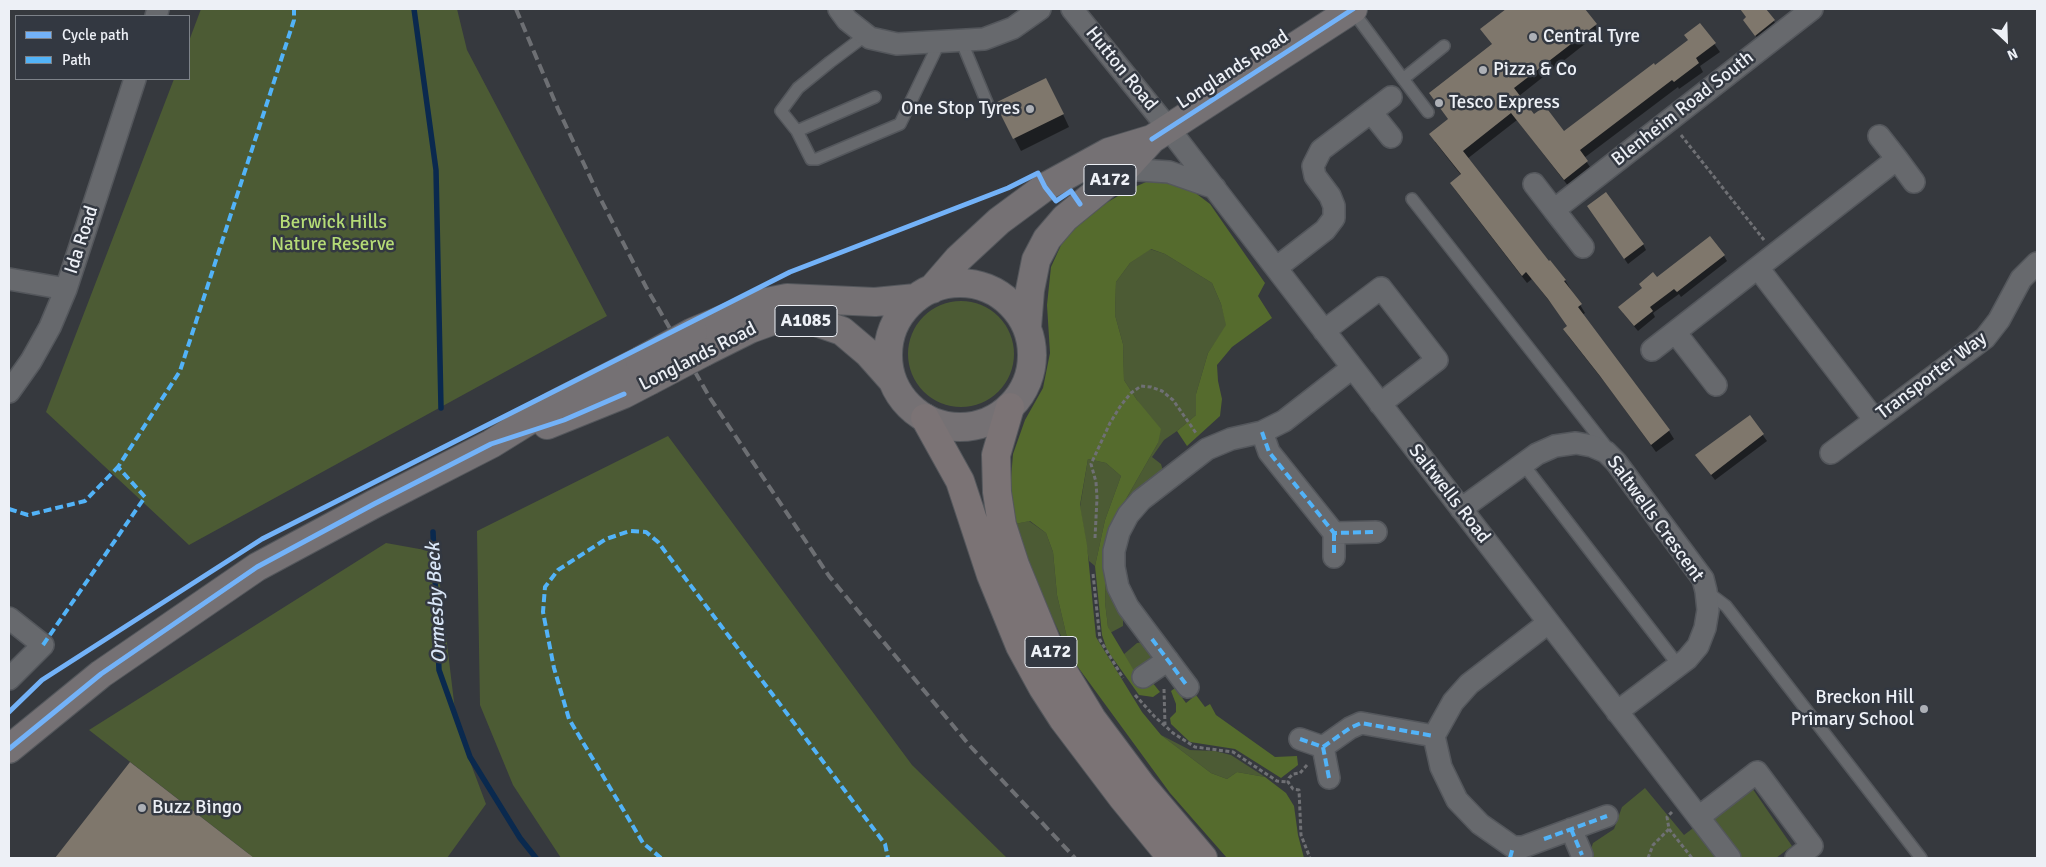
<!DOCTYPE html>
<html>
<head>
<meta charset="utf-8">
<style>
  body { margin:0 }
  #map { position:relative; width:2046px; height:867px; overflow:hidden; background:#36393e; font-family:Signika,sans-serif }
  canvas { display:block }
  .frame { position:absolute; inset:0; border:10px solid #edf0f6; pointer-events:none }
  .legend { position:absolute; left:15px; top:15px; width:175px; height:65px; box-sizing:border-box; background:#333841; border:1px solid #7d8289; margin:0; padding:6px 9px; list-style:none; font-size:15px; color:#edf0f6 }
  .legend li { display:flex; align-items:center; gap:10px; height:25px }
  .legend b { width:25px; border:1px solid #7d8289 }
  .north { position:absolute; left:1981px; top:15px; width:50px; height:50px; -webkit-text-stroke:4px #333841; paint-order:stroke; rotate:156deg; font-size:14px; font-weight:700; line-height:20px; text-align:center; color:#edf0f6 }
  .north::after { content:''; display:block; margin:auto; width:18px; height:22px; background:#edf0f6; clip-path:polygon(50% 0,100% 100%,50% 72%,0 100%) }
</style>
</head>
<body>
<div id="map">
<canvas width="2046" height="867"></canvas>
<div class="frame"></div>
<ul class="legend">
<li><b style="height:6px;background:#73b2f8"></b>Cycle path</li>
<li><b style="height:6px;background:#52b3f8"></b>Path</li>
</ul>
<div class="north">N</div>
</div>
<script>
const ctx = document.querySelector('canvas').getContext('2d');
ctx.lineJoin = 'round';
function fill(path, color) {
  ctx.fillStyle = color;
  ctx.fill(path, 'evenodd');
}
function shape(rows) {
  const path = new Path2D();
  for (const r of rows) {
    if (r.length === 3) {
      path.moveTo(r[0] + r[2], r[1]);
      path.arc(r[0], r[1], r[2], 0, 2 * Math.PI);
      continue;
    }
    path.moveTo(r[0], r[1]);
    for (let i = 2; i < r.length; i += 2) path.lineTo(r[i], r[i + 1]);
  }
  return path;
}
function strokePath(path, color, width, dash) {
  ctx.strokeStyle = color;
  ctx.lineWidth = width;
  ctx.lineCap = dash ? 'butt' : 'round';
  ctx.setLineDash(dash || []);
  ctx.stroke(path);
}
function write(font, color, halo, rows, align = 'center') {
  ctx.font = font + ' Signika,sans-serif';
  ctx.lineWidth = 5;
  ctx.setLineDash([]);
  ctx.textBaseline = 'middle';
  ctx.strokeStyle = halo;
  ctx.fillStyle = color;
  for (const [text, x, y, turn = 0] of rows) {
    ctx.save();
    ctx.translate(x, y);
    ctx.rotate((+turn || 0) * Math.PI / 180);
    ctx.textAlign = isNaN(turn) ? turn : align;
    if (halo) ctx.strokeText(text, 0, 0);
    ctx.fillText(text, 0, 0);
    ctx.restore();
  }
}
fill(shape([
  [201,9,457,9,467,50,607,316,189,545,46,412,174,79,189,79,189,41],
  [1150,249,1165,254,1212,283,1221,304,1227,325,1208,353,1196,394,1196,415,1177,431,1164,440,1152,457,1161,464,1164,474,1118,513,1158,443,1137,400,1124,380,1123,344,1115,315,1116,282,1130,263],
  [961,354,53],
  [668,436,912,765,1007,858,561,858,513,785,480,705,477,531],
  [1088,459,1106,463,1121,476,1105,520,1095,566,1089,561,1080,507],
  [1029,521,1046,533,1053,552,1057,595,1072,659,1039,590,1015,524],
  [386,543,436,552,457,727,486,804,447,858,246,858,249,854,89,730],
  [1106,583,1123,618,1123,626,1110,633,1108,627,1105,602],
  [1144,642,1148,647,1151,657,1148,665,1136,674,1123,655,1137,643],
  [1161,735,1190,750,1215,751,1231,755,1265,777,1237,772,1227,779,1211,773],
  [1750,785,1792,846,1776,858,1588,858,1593,843,1614,829,1622,807,1645,788,1684,835]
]), '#4c5b34');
fill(shape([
  [1153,179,1181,182,1210,204,1265,283,1258,296,1272,318,1232,347,1217,365,1218,381,1222,399,1220,416,1187,446,1177,431,1196,415,1196,394,1208,353,1226,325,1221,304,1212,283,1165,254,1151,249,1130,263,1116,282,1115,315,1123,344,1124,380,1137,400,1161,429,1158,443,1118,513,1107,556,1105,602,1108,627,1136,674,1152,682,1160,692,1153,697,1139,695,1107,650,1102,635,1095,566,1105,520,1121,476,1106,463,1088,459,1080,505,1087,545,1096,637,1142,712,1161,735,1211,773,1227,779,1237,772,1265,777,1286,793,1294,806,1298,835,1304,858,1227,858,1170,793,1072,659,1057,595,1053,552,1046,533,1030,521,1015,524,1010,490,1013,454,1025,420,1043,388,1050,353,1047,305,1051,267,1062,243,1077,220,1130,189],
  [1175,688,1186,703,1196,695,1205,707,1210,704,1216,715,1275,757,1297,756,1298,765,1281,778,1235,749,1190,742,1171,724,1170,718,1176,712,1176,704,1171,691]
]), '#556b2d');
fill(shape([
  [1508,9,1583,9,1600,32,1519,96,1534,116,1564,133,1689,41,1700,24,1720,52,1700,66,1703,72,1679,89,1678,87,1584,158,1592,170,1569,187,1517,120,1467,159,1549,263,1565,280,1585,313,1582,315,1669,431,1674,439,1656,452,1606,384,1569,337,1564,329,1568,326,1554,307,1532,279,1527,283,1456,191,1451,183,1461,175,1435,142,1449,120,1430,94,1493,45,1482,29],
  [1740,9,1765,9,1778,27,1760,41,1748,26,1747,18],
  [1052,91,1069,127,1021,151,997,104],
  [1592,212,1643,244,1646,250,1628,264],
  [1724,256,1727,261,1681,297,1679,294,1653,313,1655,317,1638,331,1623,313,1657,279],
  [1749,416,1767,441,1715,480,1700,461],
  [130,764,248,855,250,858,57,858]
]), '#0007');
strokePath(shape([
  [414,9,436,170,441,408],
  [433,532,439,670,470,757,520,838,536,858]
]), '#0a294e', 5.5);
fill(shape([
  [1506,9,1585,9,1597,24,1514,88,1534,114,1545,106,1564,131,1654,63,1655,65,1688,40,1684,35,1700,23,1716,43,1696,58,1699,63,1674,82,1672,80,1580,150,1588,161,1564,180,1511,113,1463,151,1549,261,1550,260,1566,280,1564,281,1582,304,1578,307,1670,430,1651,445,1600,376,1563,329,1567,326,1548,299,1526,272,1522,276,1450,183,1461,174,1429,134,1448,119,1429,93,1492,44,1480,29],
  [1740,9,1766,9,1775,20,1755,36,1743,20,1746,17],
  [1046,78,1064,114,1013,139,995,103],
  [1606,192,1644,244,1624,259,1587,206],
  [1710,236,1725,255,1677,292,1674,289,1650,307,1653,311,1634,326,1618,307,1642,288,1639,284,1653,272,1657,277],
  [1750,415,1764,434,1711,475,1695,455],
  [130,762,254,858,55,858]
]), '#7f776c');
const lane = shape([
  [1352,10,1403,79,1444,46],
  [866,35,830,62,798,88,781,111,797,131,811,159,817,159,900,124,940,41],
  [961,40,990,110],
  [1403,79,1428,112],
  [797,131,875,97],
  [1412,199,1605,445,1605,449],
  [1523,464,1679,666],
  [1706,591,1726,606,1921,858]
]);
const street = shape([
  [839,9,847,20,870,38,897,44,984,39,1013,28,1040,9],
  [1072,9,1169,129,1730,858],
  [156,16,158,9],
  [1371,112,1391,137],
  [1897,159,1914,182],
  [1125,169,1169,172,1215,188],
  [1534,184,1554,210],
  [1583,247,1554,210,1812,9],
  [1276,268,1325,230,1334,218,1334,206,1330,196,1315,176,1313,166,1321,150,1391,97],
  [1758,268,1874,419],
  [9,279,66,289],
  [1324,331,1381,288,1437,360,1380,404],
  [1675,332,1716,385],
  [1652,350,1897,159,1879,136],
  [9,392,31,361,50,327,66,289,135,79],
  [1262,432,1269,452,1334,533,1376,532],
  [1831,453,1985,338,1999,320,2021,279,2037,263],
  [1461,509,1537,454,1555,446,1576,443,1592,446,1606,452,1616,462,1703,579,1706,591,1708,610,1705,628,1698,646,1687,659,1617,712],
  [1334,533,1334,557],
  [9,618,43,645,9,679],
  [1548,623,1469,684,1453,702,1434,736,1441,767,1457,800,1480,824,1513,847,1523,847,1607,816],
  [1143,677,1168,660],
  [1188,687,1128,607,1118,587,1114,567,1114,551,1119,532,1128,515,1141,500,1207,449,1231,439,1262,432,1284,421,1352,368],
  [1300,739,1323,747,1329,778],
  [1323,747,1350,728,1361,723,1434,736],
  [1699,817,1757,772,1812,846,1796,858],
  [1571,829,1582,855]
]);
const primary = shape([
  [960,355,72],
  [932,289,958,259,999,221,1045,187,1109,152,1152,139,1353,9],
  [1027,327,1030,290,1036,260,1047,239,1065,218,1125,169,1152,139],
  [693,332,762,303,787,298,875,302,916,298],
  [704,352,750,329,772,321,813,321,842,331,868,353,892,380],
  [547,425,624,394,649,381],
  [9,749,101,674,257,567,374,504,491,444,554,405,640,361]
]);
const highway = shape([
  [1010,407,996,455,997,492,1002,525,1015,565,1049,648,1092,719,1142,786,1203,858],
  [925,418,960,481,991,575,1020,646,1043,688,1063,719,1122,797,1172,858]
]);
strokePath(lane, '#54575c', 14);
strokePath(street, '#54575c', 24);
strokePath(primary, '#54575c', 30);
strokePath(highway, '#54575c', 30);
strokePath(shape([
  [1681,135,1764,240],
  [1095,538,1097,498,1096,482,1091,464,1110,423,1121,405,1131,393,1141,386,1151,387,1162,391,1173,400,1196,433],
  [1093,574,1100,640,1123,678],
  [1164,689,1165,725],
  [1135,695,1155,717,1173,733,1195,747,1233,752,1277,781,1288,782],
  [1307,765,1300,773,1293,774,1289,778,1288,782,1293,789,1299,790,1301,835,1310,858],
  [1669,829,1692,858],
  [1648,858,1653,845,1669,829,1667,817,1672,812]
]), '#6f7074', 3, [4, 2.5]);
strokePath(lane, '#67696d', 11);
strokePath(street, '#67696d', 21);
strokePath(primary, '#757174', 28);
strokePath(highway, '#7b7375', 28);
strokePath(shape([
  [516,9,558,109,599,196,646,287,710,398,829,576,970,746,1075,858]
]), '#6d6f73', 4, [10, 5]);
const primaryBridge = shape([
  [640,361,693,332],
  [649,381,704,352]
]);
strokePath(primaryBridge, '#54575c', 30, []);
strokePath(primaryBridge, '#757174', 28);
strokePath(shape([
  [1262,432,1269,452,1334,533,1376,532],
  [9,509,28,515,85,501,118,467],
  [1334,533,1334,557],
  [1152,639,1188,687],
  [43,645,145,497,118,467,180,371,294,20,294,9],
  [1300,739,1323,747,1329,778],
  [1323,747,1350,728,1361,723,1434,736],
  [1571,829,1582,855],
  [1544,839,1607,816],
  [661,858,643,843,569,719,554,668,543,612,545,587,558,570,606,539,630,531,646,532,658,542,885,844,888,858],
  [1510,858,1513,847]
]), '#52b3f8', 4, [8, 4]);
strokePath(shape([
  [1152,139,1353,9],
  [9,712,42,680,262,539,790,272,1008,188,1038,173,1045,187,1056,201,1071,191,1080,204],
  [9,749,101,674,257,567,374,504,491,444,564,420,624,394]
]), '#73b2f8', 5);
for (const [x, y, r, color] of [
  [1533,37,5,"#adb0b6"],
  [1483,70,5,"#adb0b6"],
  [1439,103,5,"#adb0b6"],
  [1030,109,5,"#adb0b6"],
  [1924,709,5,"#adb0b6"],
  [142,808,5,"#adb0b6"]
]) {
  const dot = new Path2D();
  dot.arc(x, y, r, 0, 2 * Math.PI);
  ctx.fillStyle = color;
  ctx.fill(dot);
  strokePath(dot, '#333841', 2);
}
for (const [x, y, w] of [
  [1110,180,52],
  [806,321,62],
  [1051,652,52]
]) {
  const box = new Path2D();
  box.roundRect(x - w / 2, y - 15.5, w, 31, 4);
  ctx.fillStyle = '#333841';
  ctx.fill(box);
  strokePath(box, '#edf0f6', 1);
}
write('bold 18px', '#edf0f6', null, [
  ["A172",1110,180],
  ["A1085",806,321],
  ["A172",1051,652]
]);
write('19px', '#edf0f6', '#333841', [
  ["Central Tyre",1543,37],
  ["Pizza & Co",1493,70],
  ["Tesco Express",1449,103],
  ["One Stop Tyres",1020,109,"right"],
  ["Breckon Hill",1914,698,"right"],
  ["Primary School",1914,720,"right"],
  ["Buzz Bingo",152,808]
], 'left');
write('19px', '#edf0f6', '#333841', [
  ["Hutton Road",1121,69,51],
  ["Longlands Road",1233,70,-33],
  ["Blenheim Road South",1683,109,-38],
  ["Ida Road",82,240,-72],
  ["Longlands Road",698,357,-27],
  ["Transporter Way",1932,376,-37],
  ["Saltwells Road",1449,494,52],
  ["Saltwells Crescent",1655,519,54]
]);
write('19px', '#b5db76', '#333841', [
  ["Berwick Hills",333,223],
  ["Nature Reserve",333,245]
]);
write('italic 20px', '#d8e5f6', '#333841', [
  ["Ormesby Beck",437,603,-93]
]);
</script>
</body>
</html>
